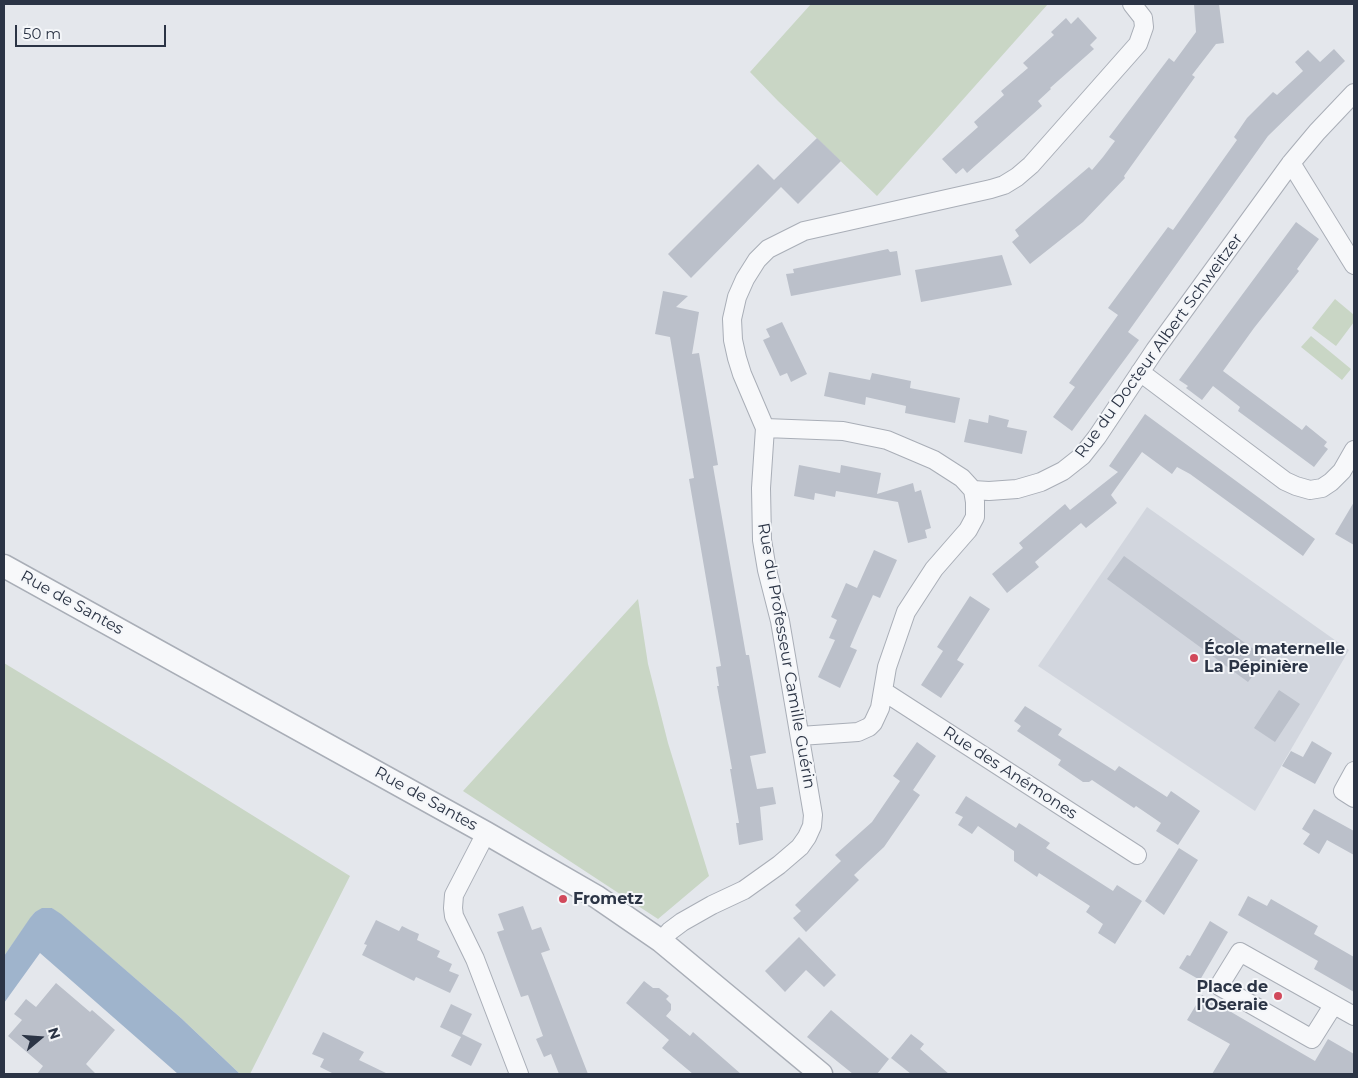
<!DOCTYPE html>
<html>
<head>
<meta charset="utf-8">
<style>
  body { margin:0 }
  #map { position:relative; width:1358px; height:1078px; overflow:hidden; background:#e4e7ec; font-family:Montserrat,sans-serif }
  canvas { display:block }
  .frame { position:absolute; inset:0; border:5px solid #2b3445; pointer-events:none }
  .north { position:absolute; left:15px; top:1013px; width:50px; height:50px; -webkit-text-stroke:4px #f4f6f9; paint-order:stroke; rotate:72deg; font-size:14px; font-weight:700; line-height:20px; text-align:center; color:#2b3445 }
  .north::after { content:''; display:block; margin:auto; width:18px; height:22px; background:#2b3445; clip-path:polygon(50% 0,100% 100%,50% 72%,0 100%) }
  .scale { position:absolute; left:15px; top:25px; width:151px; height:22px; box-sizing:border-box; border:2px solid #2b3445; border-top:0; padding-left:6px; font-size:15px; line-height:18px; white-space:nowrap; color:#2b3445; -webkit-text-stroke:4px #f4f6f9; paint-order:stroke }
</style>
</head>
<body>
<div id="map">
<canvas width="1358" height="1078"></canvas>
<div class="frame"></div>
<div class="north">N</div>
<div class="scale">50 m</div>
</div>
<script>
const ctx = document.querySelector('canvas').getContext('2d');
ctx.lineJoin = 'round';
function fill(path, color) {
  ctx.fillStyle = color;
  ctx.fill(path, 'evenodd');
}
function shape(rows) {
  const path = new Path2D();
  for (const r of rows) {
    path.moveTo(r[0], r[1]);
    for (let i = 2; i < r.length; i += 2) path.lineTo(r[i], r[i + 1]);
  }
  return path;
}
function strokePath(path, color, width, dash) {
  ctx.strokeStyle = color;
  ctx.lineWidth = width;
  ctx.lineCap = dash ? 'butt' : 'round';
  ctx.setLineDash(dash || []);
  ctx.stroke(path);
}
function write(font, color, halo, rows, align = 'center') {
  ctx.font = font + ' Montserrat,sans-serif';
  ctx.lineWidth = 4;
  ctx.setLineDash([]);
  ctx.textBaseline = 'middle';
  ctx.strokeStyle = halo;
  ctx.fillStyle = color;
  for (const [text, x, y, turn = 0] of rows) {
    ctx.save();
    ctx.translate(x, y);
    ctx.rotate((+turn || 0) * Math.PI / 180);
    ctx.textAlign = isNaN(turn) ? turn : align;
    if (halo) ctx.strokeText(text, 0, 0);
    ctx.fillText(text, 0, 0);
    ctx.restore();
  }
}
fill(shape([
  [1147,507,1349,650,1255,811,1038,666]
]), '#d2d6de');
fill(shape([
  [811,4,1048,4,877,196,778,101,750,72],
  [1335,299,1354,315,1354,322,1336,346,1312,328],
  [1311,336,1351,369,1342,380,1301,347],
  [638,599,648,664,668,743,709,876,658,919,463,791],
  [4,663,162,759,350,876,250,1074,240,1074,181,1018,86,936,52,908,47,908,35,912,4,956]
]), '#c9d6c5');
fill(shape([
  [42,908,52,908,61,914,181,1018,240,1074,178,1074,40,953,4,1003,4,956,30,918,35,912]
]), '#9fb4cc');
fill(shape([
  [1194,4,1219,4,1224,43,1216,44,1192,75,1195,77,1124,176,1125,178,1083,222,1030,264,1012,242,1019,236,1015,230,1089,167,1092,170,1103,157,1115,141,1109,137,1169,58,1174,62,1196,32],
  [1078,17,1097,38,1090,45,1094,49,1050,88,1051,89,1038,101,1042,106,967,173,963,168,956,174,942,159,978,127,974,122,1004,95,1001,91,1028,68,1023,63,1054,35,1051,32,1066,18,1071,24],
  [1334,49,1345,61,1268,136,1128,332,1139,340,1072,431,1053,417,1075,387,1069,383,1118,315,1108,308,1168,227,1173,230,1237,140,1234,137,1247,118,1273,92,1277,95,1303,71,1295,62,1308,50,1320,62],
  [817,138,841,161,798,204,781,187,691,278,668,254,758,164,774,180],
  [1296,222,1319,239,1297,269,1299,271,1254,328,1223,371,1302,430,1306,425,1327,442,1324,446,1328,449,1314,467,1238,411,1240,407,1213,386,1202,400,1186,388,1188,386,1179,380],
  [888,249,890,252,897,251,901,275,791,296,786,274,794,273,793,269],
  [1002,255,1012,285,921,302,915,270],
  [663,291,688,296,676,307,699,312,692,354,699,353,718,465,713,466,746,655,749,655,766,753,750,756,757,789,773,787,776,804,760,807,763,840,739,845,736,823,739,823,730,769,732,769,717,686,719,686,716,667,721,666,689,479,694,478,670,337,655,334],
  [782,322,807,374,791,382,787,373,780,376,763,340,770,337,766,329],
  [829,372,870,380,872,373,911,381,910,388,960,398,955,423,905,413,906,406,866,397,865,405,824,396],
  [1145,414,1315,539,1303,556,1190,474,1177,467,1172,474,1142,452,1111,495,1117,503,1086,528,1081,523,1035,562,1039,567,1007,593,992,574,1023,548,1019,543,1065,504,1070,510,1118,472,1109,466],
  [989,415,1009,420,1007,427,1027,431,1022,454,964,442,969,419,988,423],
  [799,465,840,473,841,465,881,473,877,494,913,483,915,492,921,490,931,528,925,530,927,538,908,543,898,502,836,491,835,497,815,493,814,500,794,496],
  [1354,502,1354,545,1335,534],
  [874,550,897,560,880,598,873,595,859,626,850,647,857,650,840,688,818,677,835,640,829,638,837,620,831,617,846,583,857,588],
  [1124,556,1266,658,1248,682,1107,579],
  [970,596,990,609,957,660,964,664,941,698,921,685,943,651,937,647],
  [1279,690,1300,704,1275,742,1254,728],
  [1025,706,1062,729,1058,735,1115,771,1119,766,1167,797,1171,791,1200,811,1178,845,1156,831,1161,823,1136,806,1134,808,1092,780,1089,782,1083,782,1058,765,1061,760,1017,731,1021,726,1014,721],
  [1312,741,1332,753,1315,784,1282,766,1291,751,1303,757],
  [917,742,936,756,913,790,920,795,884,847,854,875,859,880,806,932,793,918,801,911,795,905,841,861,835,855,872,822,900,781,893,776],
  [966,796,1016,828,1019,823,1050,843,1046,848,1113,891,1117,885,1142,901,1115,944,1098,933,1103,924,1086,912,1090,906,1039,873,1037,877,1014,861,1014,851,978,826,972,834,958,825,963,817,955,813],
  [1314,809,1354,831,1354,855,1327,840,1319,854,1303,844,1310,834,1302,829],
  [1179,848,1198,860,1164,915,1145,901],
  [1248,896,1267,906,1271,899,1318,926,1314,934,1354,957,1354,992,1314,969,1318,961,1238,915],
  [523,906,532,930,541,927,550,950,541,953,588,1074,559,1074,551,1054,544,1057,536,1039,543,1036,528,995,521,997,497,932,504,930,498,914],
  [376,920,399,931,402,926,410,930,419,934,417,940,440,951,437,957,452,964,449,971,459,975,450,993,416,977,414,981,362,955,367,945,364,944],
  [1210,921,1228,932,1200,980,1179,968,1187,955,1190,956],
  [799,937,836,975,824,987,806,970,785,992,765,971],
  [644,981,653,988,659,988,669,996,666,999,671,1004,671,1010,666,1016,690,1036,693,1032,741,1074,693,1074,662,1048,669,1040,626,1003],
  [56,983,90,1012,92,1010,115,1030,86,1064,96,1074,37,1074,43,1066,8,1036,22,1020,14,1014,26,999,36,1007],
  [1202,995,1315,1061,1328,1039,1354,1054,1354,1074,1212,1074,1230,1044,1187,1020],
  [451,1004,472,1014,462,1034,482,1044,471,1066,451,1056,461,1037,440,1027],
  [831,1010,889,1059,877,1074,853,1074,807,1037],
  [323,1032,364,1052,359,1060,388,1074,334,1074,320,1067,324,1059,312,1054],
  [911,1034,924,1044,920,1049,949,1074,911,1074,891,1058]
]), '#bbc0ca');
const minor = shape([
  [1291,163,1354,265],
  [1140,372,1285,481,1296,486,1310,490,1322,488,1331,482,1342,471,1354,450],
  [765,428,843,431,887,440,934,460,962,478,973,490,975,502,975,517,968,530,934,569,906,612,887,667,880,708,873,723,869,727,858,732,800,736],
  [973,490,989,491,1017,489,1041,482,1063,471,1082,456,1097,437,1155,350,1291,163,1317,132,1354,93],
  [883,691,1137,855],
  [1354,771,1343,791,1354,798],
  [486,833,454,895,453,908,454,916,475,959,519,1074],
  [661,941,670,931,682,922,712,905,744,890,779,865,800,847,807,837,812,826,813,815,780,621,767,570,762,540,761,488,765,428,742,374,737,358,733,340,732,319,737,297,745,279,757,260,768,249,804,231,991,189,1004,185,1017,177,1031,165,1138,44,1144,27,1143,18,1132,4],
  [1335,1006,1329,1012,1312,1039,1219,986,1240,952,1354,1016]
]);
const tertiary = shape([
  [4,566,486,833,597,897,661,941,821,1074]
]);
strokePath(minor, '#a9aeb7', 20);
strokePath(tertiary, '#a9aeb7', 25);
strokePath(minor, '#f7f8fa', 18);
strokePath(tertiary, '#f7f8fa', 22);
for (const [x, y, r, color] of [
  [1194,658,5,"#d1495b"],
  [563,899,5,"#d1495b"],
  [1278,996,5,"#d1495b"]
]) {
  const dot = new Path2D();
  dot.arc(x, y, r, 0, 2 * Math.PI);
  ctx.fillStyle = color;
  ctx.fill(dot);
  strokePath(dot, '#f4f6f9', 2);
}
write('16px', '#2b3445', '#f4f6f9', [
  ["Rue du Docteur Albert Schweitzer",1159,346,-54],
  ["Rue de Santes",72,603,29],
  ["Rue du Professeur Camille Guérin",786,656,80],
  ["Rue des Anémones",1010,773,33],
  ["Rue de Santes",426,799,29]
]);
write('bold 16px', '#2b3445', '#f4f6f9', [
  ["École maternelle",1204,649],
  ["La Pépinière",1204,667],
  ["Frometz",573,899],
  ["Place de",1268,987,"right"],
  ["l'Oseraie",1268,1005,"right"]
], 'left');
</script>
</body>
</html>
